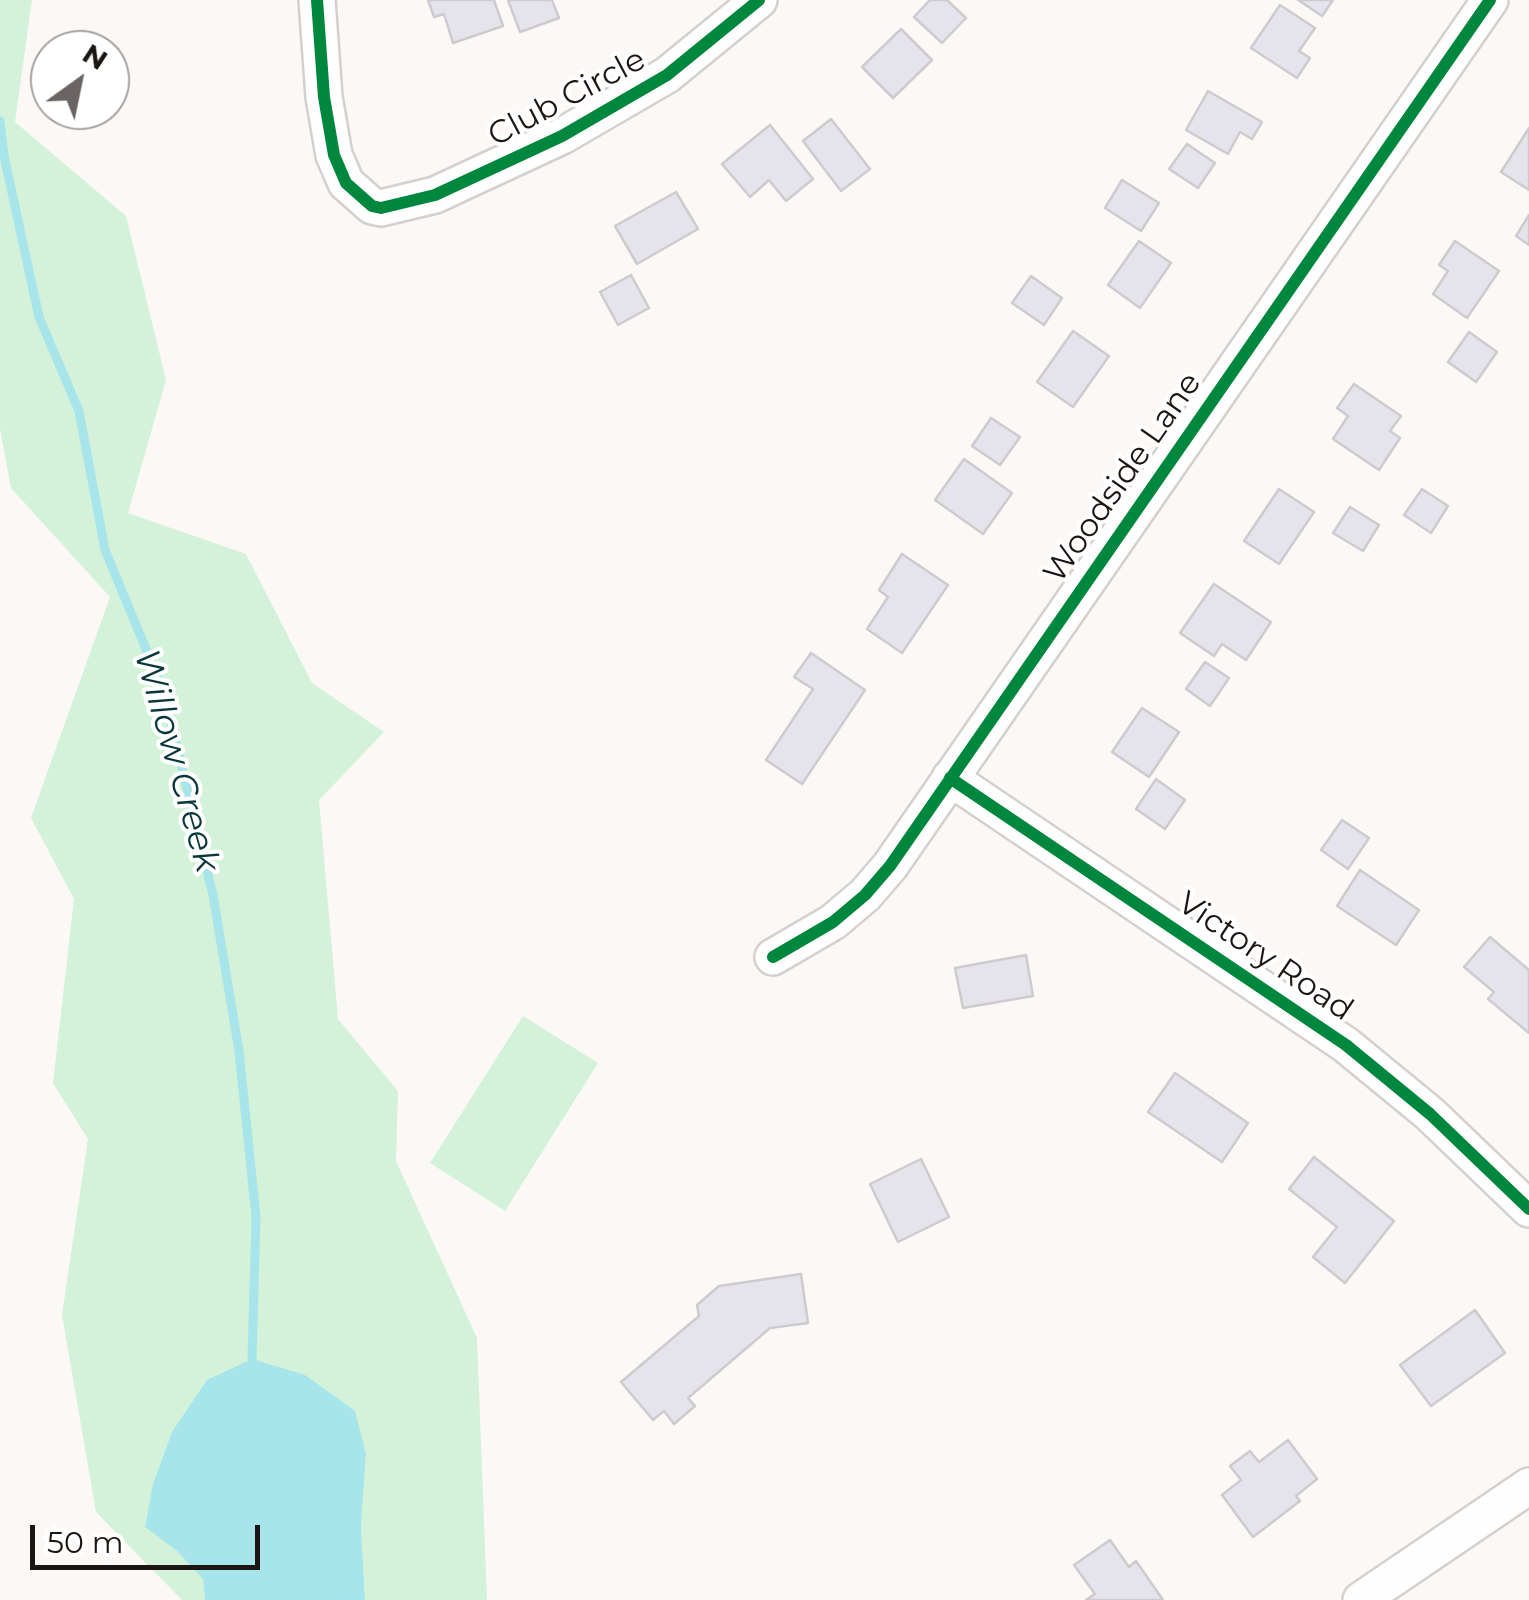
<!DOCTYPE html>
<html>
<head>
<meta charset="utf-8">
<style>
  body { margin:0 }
  #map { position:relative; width:1529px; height:1600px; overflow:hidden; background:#fbf8f6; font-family:Montserrat,sans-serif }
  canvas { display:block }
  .north { position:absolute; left:30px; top:30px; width:100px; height:100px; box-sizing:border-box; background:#fff; border:2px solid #a4a2a1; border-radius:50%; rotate:33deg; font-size:28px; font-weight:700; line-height:40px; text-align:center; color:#1c1613 }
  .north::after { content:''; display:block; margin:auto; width:35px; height:45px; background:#6a6562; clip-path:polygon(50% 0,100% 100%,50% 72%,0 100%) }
  .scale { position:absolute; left:30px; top:1525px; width:230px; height:45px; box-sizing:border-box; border:5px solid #1c1613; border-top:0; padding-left:12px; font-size:30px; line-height:35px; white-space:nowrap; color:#1c1613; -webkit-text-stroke:8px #fff; paint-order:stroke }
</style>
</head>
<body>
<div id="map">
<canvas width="1529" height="1600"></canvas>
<div class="north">N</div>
<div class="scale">50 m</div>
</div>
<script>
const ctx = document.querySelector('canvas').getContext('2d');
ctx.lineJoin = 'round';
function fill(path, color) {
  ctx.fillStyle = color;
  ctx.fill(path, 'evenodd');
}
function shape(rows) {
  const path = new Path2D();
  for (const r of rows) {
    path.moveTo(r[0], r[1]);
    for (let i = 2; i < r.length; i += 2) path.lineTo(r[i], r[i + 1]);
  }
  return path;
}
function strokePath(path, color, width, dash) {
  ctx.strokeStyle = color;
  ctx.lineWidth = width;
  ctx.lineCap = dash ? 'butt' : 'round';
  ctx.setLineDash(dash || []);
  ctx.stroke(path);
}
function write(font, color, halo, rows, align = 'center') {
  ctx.font = font + ' Montserrat,sans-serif';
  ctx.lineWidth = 8;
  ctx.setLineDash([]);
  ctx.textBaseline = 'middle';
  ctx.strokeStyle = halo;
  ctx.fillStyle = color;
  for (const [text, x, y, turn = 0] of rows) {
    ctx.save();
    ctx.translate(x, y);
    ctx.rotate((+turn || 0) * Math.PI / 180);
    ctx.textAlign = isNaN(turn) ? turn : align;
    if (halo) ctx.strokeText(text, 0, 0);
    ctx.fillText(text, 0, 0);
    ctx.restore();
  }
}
fill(shape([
  [0,0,32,0,15,122,126,216,166,380,128,513,246,554,312,683,384,732,319,800,338,1019,398,1091,396,1161,477,1338,487,1600,365,1600,361,1526,366,1454,172,1432,153,1483,146,1527,177,1551,204,1579,205,1600,182,1600,96,1512,62,1315,88,1139,53,1083,74,899,31,818,110,597,11,488,0,429],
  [523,1016,598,1063,505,1211,430,1163]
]), '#d3f2d9');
fill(shape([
  [252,1359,305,1375,355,1411,366,1454,361,1526,365,1600,205,1600,203,1579,177,1551,145,1527,153,1483,172,1432,207,1380]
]), '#a7e5eb');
strokePath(shape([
  [0,121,4,156,39,317,79,411,105,550,163,690,213,895,239,1051,256,1217,252,1359]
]), '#a7e5eb', 9);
const building = shape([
  [428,0,494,0,503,26,453,43,444,14,434,17,428,0],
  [508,0,552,0,559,18,520,32,508,0],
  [930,0,947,0,966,18,942,43,914,17,930,0],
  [1298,0,1333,0,1322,16,1298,0],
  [1280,5,1315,28,1299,51,1310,58,1297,78,1251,48,1280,5],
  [901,29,932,60,893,98,862,67,901,29],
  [1208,91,1262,122,1252,139,1240,132,1228,154,1186,130,1208,91],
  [831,119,870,169,841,191,803,141,831,119],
  [770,125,813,179,786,201,769,180,750,197,722,164,770,125],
  [1529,128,1529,190,1501,172,1529,128],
  [1187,144,1215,163,1198,188,1169,169,1187,144],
  [1122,180,1159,203,1141,231,1105,208,1122,180],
  [676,192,698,229,637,264,615,226,676,192],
  [1529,215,1529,245,1516,236,1529,215],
  [1139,241,1171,263,1140,308,1108,285,1139,241],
  [1455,241,1499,271,1467,318,1433,294,1448,271,1439,265,1455,241],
  [631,275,649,308,618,325,600,292,631,275],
  [1031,276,1062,298,1044,325,1012,303,1031,276],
  [1073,331,1109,356,1073,407,1037,382,1073,331],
  [1469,332,1497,352,1476,382,1448,362,1469,332],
  [1354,384,1401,416,1390,431,1400,438,1379,470,1333,439,1348,416,1337,408,1354,384],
  [991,418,1020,437,1000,465,972,446,991,418],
  [964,459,1012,493,983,534,935,500,964,459],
  [1279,489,1314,512,1279,564,1244,541,1279,489],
  [1422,489,1448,506,1431,533,1404,515,1422,489],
  [1350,507,1379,525,1363,551,1333,533,1350,507],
  [902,554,948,585,902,653,867,629,888,597,879,590,902,554],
  [1214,584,1271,622,1246,660,1222,644,1214,656,1180,633,1214,584],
  [811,653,865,690,802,784,766,760,813,689,794,677,811,653],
  [1205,662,1229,678,1210,706,1186,689,1205,662],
  [1142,708,1179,732,1149,777,1112,752,1142,708],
  [1156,779,1185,800,1165,829,1136,809,1156,779],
  [1342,820,1369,838,1348,869,1321,850,1342,820],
  [1360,870,1419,910,1396,945,1337,906,1360,870],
  [1490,937,1529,970,1529,1033,1488,999,1494,992,1464,967,1490,937],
  [1026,955,1033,996,963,1008,955,968,1026,955],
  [1175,1073,1248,1123,1222,1162,1148,1112,1175,1073],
  [1314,1157,1394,1221,1345,1283,1313,1257,1337,1227,1289,1189,1314,1157],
  [921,1159,949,1217,898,1242,870,1184,921,1159],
  [801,1274,808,1323,770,1328,688,1398,695,1406,674,1424,664,1411,653,1420,621,1382,699,1316,697,1305,719,1286,801,1274],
  [1475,1310,1505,1353,1431,1406,1400,1365,1475,1310],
  [1288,1440,1317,1479,1296,1496,1300,1501,1253,1537,1222,1495,1241,1480,1230,1466,1250,1451,1259,1462,1288,1440],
  [1110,1540,1129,1567,1136,1561,1163,1600,1086,1600,1095,1594,1074,1565,1110,1540]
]);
fill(building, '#e5e4ec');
strokePath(building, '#cdcbcd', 2.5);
const street = shape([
  [317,0,324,97,334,155,346,183,372,206,381,208,435,195,562,136,667,75,759,0],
  [950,778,1346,1045,1430,1114,1529,1209],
  [773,957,833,922,865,895,890,866,1490,0],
  [1361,1600,1529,1486]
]);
strokePath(street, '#d4d0cd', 40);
strokePath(street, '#fefefe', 35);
strokePath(shape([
  [317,0,324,97,334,155,346,183,372,206,381,208,435,195,562,136,667,75,759,0],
  [950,778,1346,1045,1430,1114,1529,1209],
  [773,957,833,922,865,895,890,866,1490,0]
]), '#00873e', 12);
write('32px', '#1c1613', '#fff', [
  ["Club Circle",567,98,-28],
  ["Woodside Lane",1123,478,-55],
  ["Victory Road",1265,957,34]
]);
write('italic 35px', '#09363a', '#fff', [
  ["Willow Creek",176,761,74]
]);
</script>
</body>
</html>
